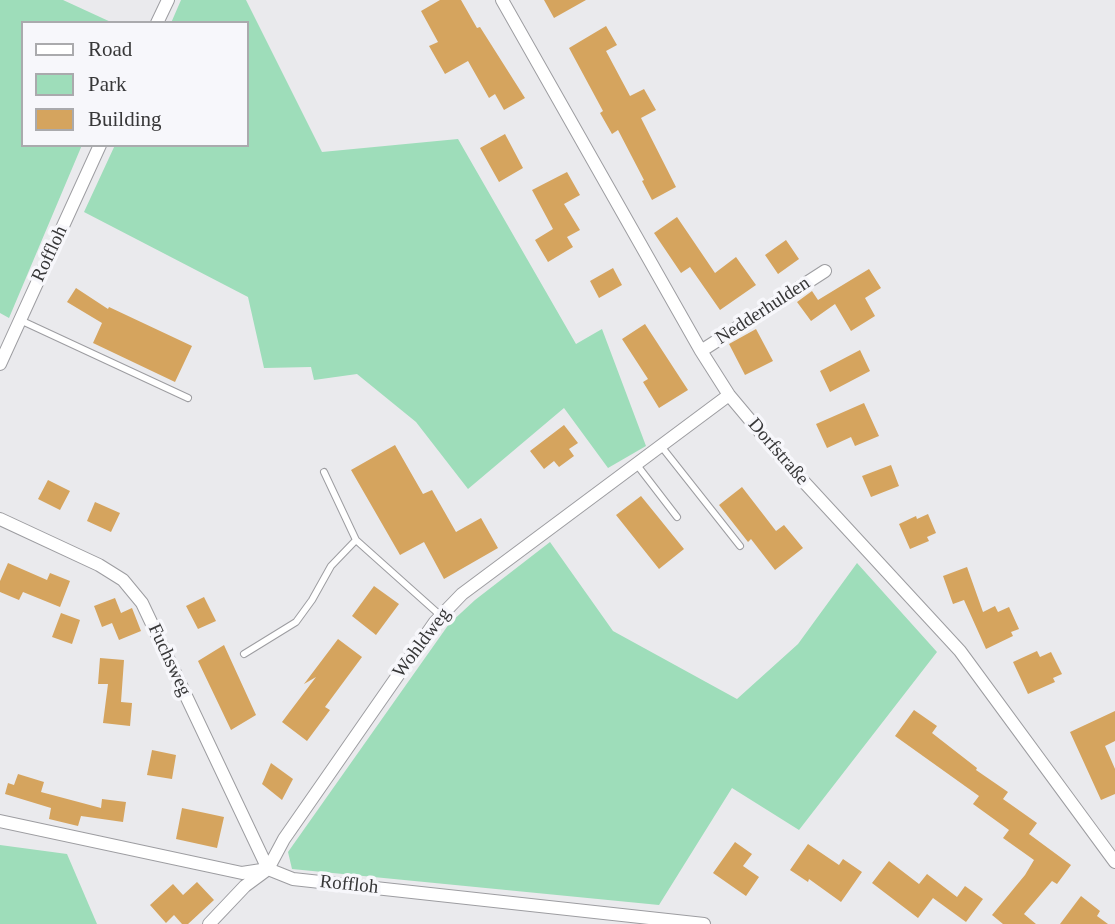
<!DOCTYPE html>
<html>
<head>
<meta charset="utf-8">
<style>
  body { margin:0 }
  #map { position:relative; width:1115px; height:924px; overflow:hidden; background:#eaeaed; font-family:Georgia,serif }
  canvas { display:block }
  .legend { position:absolute; left:21px; top:21px; width:228px; height:126px; box-sizing:border-box; background:#f7f7fb; border:2px solid #aaaaad; margin:0; padding:9px 12px; list-style:none; font-size:21px; color:#373738 }
  .legend li { display:flex; align-items:center; gap:14px; height:35px }
  .legend b { width:35px; border:2px solid #aaaaad }
</style>
</head>
<body>
<div id="map">
<canvas width="1115" height="924"></canvas>
<ul class="legend">
<li><b style="height:9px;background:#fff"></b>Road</li>
<li><b style="height:19px;background:#9eddba"></b>Park</li>
<li><b style="height:19px;background:#d5a45e"></b>Building</li>
</ul>
</div>
<script>
const ctx = document.querySelector('canvas').getContext('2d');
ctx.lineJoin = 'round';
function fill(path, color) {
  ctx.fillStyle = color;
  ctx.fill(path, 'evenodd');
}
function shape(rows) {
  const path = new Path2D();
  for (const r of rows) {
    path.moveTo(r[0], r[1]);
    for (let i = 2; i < r.length; i += 2) path.lineTo(r[i], r[i + 1]);
  }
  return path;
}
function strokePath(path, color, width, dash) {
  ctx.strokeStyle = color;
  ctx.lineWidth = width;
  ctx.lineCap = dash ? 'butt' : 'round';
  ctx.setLineDash(dash || []);
  ctx.stroke(path);
}
function write(font, color, halo, rows, align = 'center') {
  ctx.font = font + ' Georgia,serif';
  ctx.lineWidth = 7;
  ctx.setLineDash([]);
  ctx.textBaseline = 'middle';
  ctx.strokeStyle = halo;
  ctx.fillStyle = color;
  for (const [text, x, y, turn = 0] of rows) {
    ctx.save();
    ctx.translate(x, y);
    ctx.rotate((+turn || 0) * Math.PI / 180);
    ctx.textAlign = isNaN(turn) ? turn : align;
    if (halo) ctx.strokeText(text, 0, 0);
    ctx.fillText(text, 0, 0);
    ctx.restore();
  }
}
fill(shape([
  [0,0,63,0,113,23,23,23,23,145,82,145,9,318,0,313],
  [181,0,246,0,322,152,458,139,576,344,602,329,646,446,608,468,564,408,468,489,416,422,357,374,314,380,311,367,264,368,248,297,84,212,115,145,247,145,247,23,171,23],
  [550,542,613,631,737,699,798,644,857,563,937,652,799,830,732,788,659,905,292,869,288,852,449,624,475,600],
  [0,845,67,854,97,924,0,924]
]), '#9eddba');
fill(shape([
  [440,0,461,0,477,28,480,27,525,98,504,110,495,94,489,98,468,61,445,74,429,46,438,42,421,11],
  [544,0,586,0,554,18],
  [606,26,617,45,606,51,630,96,644,89,656,110,641,118,676,187,652,200,642,181,644,180,618,130,612,134,600,113,603,111,569,48],
  [505,134,523,168,499,182,480,148],
  [567,172,580,195,564,204,580,230,567,237,573,247,548,262,535,240,553,229,532,190],
  [677,217,715,273,736,257,756,285,720,310,690,267,681,273,654,233],
  [786,240,799,259,778,274,765,255],
  [613,268,622,285,599,298,590,281],
  [869,269,881,288,865,298,875,316,851,331,835,304,811,321,797,302,812,291,818,300],
  [76,288,108,309,109,307,192,346,175,382,93,343,102,323,67,302],
  [645,324,688,390,659,408,643,382,648,379,622,339],
  [756,329,773,361,745,375,729,344],
  [860,350,870,371,830,392,820,371],
  [864,403,879,436,855,446,851,437,827,448,816,424],
  [564,425,578,443,569,449,574,456,559,467,554,461,544,469,530,451],
  [395,445,423,494,432,490,456,532,481,518,498,548,444,579,424,542,400,555,351,470],
  [891,465,899,486,871,497,862,476],
  [48,480,70,491,60,510,38,499],
  [742,487,776,531,784,525,803,548,775,570,751,539,748,542,719,505],
  [641,496,684,549,659,569,616,515],
  [95,502,120,513,111,532,87,521],
  [928,514,936,533,927,537,929,541,910,549,899,524,916,516,917,519],
  [8,563,47,580,50,573,70,581,60,607,23,592,19,600,0,592,0,581],
  [967,567,983,612,995,606,998,612,1009,607,1019,629,1011,632,1013,636,986,649,964,600,953,604,943,576],
  [374,586,399,604,376,635,352,616],
  [204,597,216,621,198,629,186,606],
  [115,598,121,613,132,608,141,631,119,640,112,623,102,627,94,606],
  [61,613,80,620,72,644,52,637],
  [338,639,362,657,325,707,330,710,307,741,282,722,316,677,304,684],
  [224,645,256,715,231,730,198,661],
  [1037,651,1040,657,1051,652,1062,674,1053,678,1055,682,1028,694,1013,662],
  [100,658,124,660,121,702,132,703,130,726,103,723,108,684,98,684],
  [914,710,937,726,932,733,977,768,976,770,1008,792,1003,799,1037,823,1029,834,1071,865,1057,884,1052,881,1024,914,1036,924,1003,924,992,915,1025,875,1034,860,1003,838,1009,830,973,804,979,796,895,736],
  [1115,711,1115,741,1105,746,1115,769,1115,794,1101,800,1070,732],
  [152,750,176,755,172,779,147,775],
  [271,763,293,779,282,800,262,784],
  [18,774,44,782,41,792,101,808,102,799,126,802,123,822,81,816,78,826,49,819,51,808,5,794,8,783,14,785],
  [182,808,224,817,217,848,176,839],
  [735,842,752,854,743,866,759,877,746,896,713,873],
  [808,844,839,865,843,859,862,872,841,902,809,879,808,882,790,870],
  [889,861,919,884,927,874,957,897,965,886,983,899,966,922,933,898,918,918,872,883],
  [197,882,214,900,188,924,182,924,174,915,166,923,150,905,173,884,183,895],
  [1081,896,1100,911,1097,916,1108,924,1060,924]
]), '#d5a45e');
const service = shape([
  [20,320,188,398],
  [661,446,740,546],
  [637,465,677,517],
  [324,472,356,540,441,616],
  [244,654,296,622,312,600,331,566,356,540]
]);
const minor = shape([
  [502,0,701,351,729,395,781,457,960,651,1115,862],
  [157,23,168,0],
  [701,351,825,271],
  [0,364,100,145],
  [0,519,99,565,123,580,142,603,268,869],
  [0,821,242,873,268,869,293,879,704,924],
  [209,924,245,886,268,869,284,839,435,622,462,594,729,395]
]);
strokePath(service, '#9d9da1', 8);
strokePath(minor, '#9d9da1', 14);
strokePath(service, '#fff', 6);
strokePath(minor, '#fff', 12);
write('19px', '#373738', '#f7f7fb', [
  ["Roffloh",50,254,-65],
  ["Nedderhulden",763,311,-33],
  ["Dorfstraße",778,452,49],
  ["Wohldweg",422,643,-53],
  ["Fuchsweg",169,660,65],
  ["Roffloh",349,885,6]
]);
</script>
</body>
</html>
